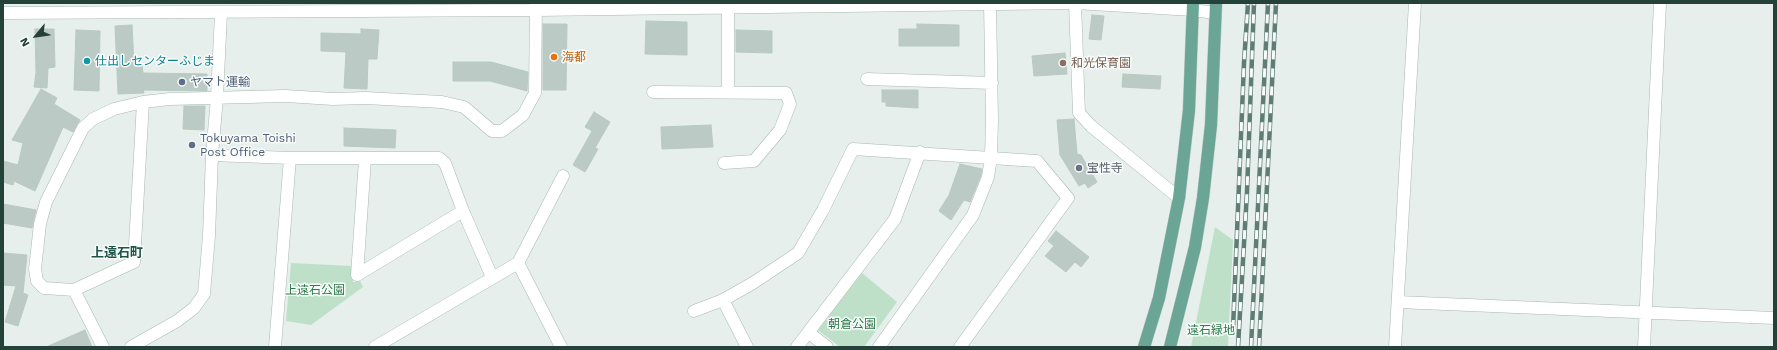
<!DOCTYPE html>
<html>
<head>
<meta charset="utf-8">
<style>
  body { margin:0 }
  #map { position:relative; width:1777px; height:350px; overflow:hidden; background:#e6efeb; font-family:"Work Sans",sans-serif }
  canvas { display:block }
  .frame { position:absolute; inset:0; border:4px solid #24423a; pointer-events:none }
  .north { position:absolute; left:16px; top:16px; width:40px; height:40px; -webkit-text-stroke:3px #f7fbf9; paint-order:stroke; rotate:241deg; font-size:11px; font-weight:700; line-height:16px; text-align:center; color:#24423a }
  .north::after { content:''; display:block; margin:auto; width:14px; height:18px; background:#24423a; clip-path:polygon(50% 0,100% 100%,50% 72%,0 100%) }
</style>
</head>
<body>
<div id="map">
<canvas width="1777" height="350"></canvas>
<div class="frame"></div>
<div class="north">N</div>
</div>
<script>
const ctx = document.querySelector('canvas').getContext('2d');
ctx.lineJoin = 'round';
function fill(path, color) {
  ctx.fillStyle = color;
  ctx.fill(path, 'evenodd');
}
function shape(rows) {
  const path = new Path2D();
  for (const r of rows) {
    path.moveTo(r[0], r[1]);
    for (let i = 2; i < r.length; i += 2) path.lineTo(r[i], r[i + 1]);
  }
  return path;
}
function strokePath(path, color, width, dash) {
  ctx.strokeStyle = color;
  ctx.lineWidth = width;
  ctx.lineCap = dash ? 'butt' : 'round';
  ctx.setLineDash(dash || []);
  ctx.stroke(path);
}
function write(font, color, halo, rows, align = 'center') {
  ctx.font = font + ' "Work Sans","Noto Sans JP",sans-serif';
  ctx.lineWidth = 3;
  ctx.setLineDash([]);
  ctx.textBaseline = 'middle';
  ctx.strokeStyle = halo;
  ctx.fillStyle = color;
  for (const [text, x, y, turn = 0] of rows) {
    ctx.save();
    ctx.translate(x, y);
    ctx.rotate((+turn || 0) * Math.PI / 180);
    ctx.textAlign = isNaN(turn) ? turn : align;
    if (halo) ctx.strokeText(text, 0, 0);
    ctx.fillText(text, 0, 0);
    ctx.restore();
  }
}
fill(shape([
  [1215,227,1233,240,1228,347,1191,347],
  [291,263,352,266,353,282,360,281,363,287,311,325,286,321],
  [862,273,897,302,864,347,840,347,818,330]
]), '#bfe0c8');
const building = shape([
  [1092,15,1104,16,1101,40,1089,39,1092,15],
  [646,21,687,22,687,55,645,54,646,21],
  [543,24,567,24,566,90,543,90,543,24],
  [917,24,959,25,959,46,899,46,899,29,917,29,917,24],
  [132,25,134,64,142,64,143,73,207,74,207,91,143,90,144,93,118,94,115,26,132,25],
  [35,29,54,29,55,67,48,68,47,88,34,87,36,73,35,29],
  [361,29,379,30,377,59,368,59,367,89,344,88,346,52,321,51,321,33,361,34,361,29],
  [76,30,100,31,99,91,74,90,76,30],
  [736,30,772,31,772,53,736,52,736,30],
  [1065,53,1067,74,1034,76,1032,56,1065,53],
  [453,62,491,62,528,72,527,91,490,81,453,81,453,62],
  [1123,74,1161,76,1160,89,1122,87,1123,74],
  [41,89,57,98,54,104,80,120,73,132,63,127,35,191,14,181,13,185,3,182,3,161,18,165,23,143,12,140,41,89],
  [882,90,918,90,918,108,886,106,886,102,882,102,882,90],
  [184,106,205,106,204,130,183,129,184,106],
  [594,112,610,122,595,148,598,149,585,172,573,165,592,131,585,127,594,112],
  [1074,119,1077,154,1081,155,1097,182,1088,188,1085,183,1079,186,1060,155,1057,120,1074,119],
  [711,125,713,147,662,149,661,127,711,125],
  [344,128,396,130,395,148,344,146,344,128],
  [960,164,982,169,981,175,970,202,964,200,951,220,939,211,949,195,960,164],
  [3,204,36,210,32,228,3,223,3,204],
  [1056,231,1089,257,1081,267,1075,262,1066,272,1045,256,1054,246,1048,241,1056,231],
  [3,253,27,255,23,293,28,295,18,326,5,322,16,286,3,285,3,253],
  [85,330,92,347,46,347,85,330]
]);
fill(building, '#bbcac4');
strokePath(building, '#b8c9c2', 1);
const minor = shape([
  [1075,3,1079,113,1091,126,1179,198],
  [728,8,728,92],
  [3,13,536,10,1075,3,1193,10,1215,13],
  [867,79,992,83],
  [653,92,786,93,790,104,780,130,754,161,724,163],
  [143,102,134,262,74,290,44,288,37,281,35,269,40,224,46,202,83,128,93,119,114,109,143,102,170,99,286,96,333,99,365,98,442,102,464,107,492,131,502,131,523,115,535,93,536,3],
  [212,155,290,158,439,158,445,163,463,211,492,277],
  [365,159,357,275,463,211],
  [518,263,561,347],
  [74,290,103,347],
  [723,300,747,347],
  [1398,302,1774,318],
  [694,311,723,300,753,283,798,253,823,210,853,149,1037,161,1068,198,960,347],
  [809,333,827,347],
  [131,347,177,321,194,308,204,294,209,236,212,155,217,97,221,13],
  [275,347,290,158],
  [375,347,518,263,563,176],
  [797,347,895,219,920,152],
  [879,347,973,215,988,177,991,157,992,120,990,4],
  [1395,347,1415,3],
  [1644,347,1660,3]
]);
const major = shape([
  [1144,347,1159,298,1179,198,1189,110,1193,3],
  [1170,347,1195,247,1203,198,1211,125,1216,3]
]);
strokePath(minor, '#a8b8b2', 13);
strokePath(major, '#c2cac8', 13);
strokePath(minor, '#fff', 12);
strokePath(major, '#6aa596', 12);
const rail = shape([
  [1233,329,1244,63,1248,3],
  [1238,347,1247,192,1254,3],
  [1251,347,1268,3],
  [1259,347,1276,3]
]);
strokePath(rail, '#5f7d75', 4.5);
strokePath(rail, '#f7fbf9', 3, [9]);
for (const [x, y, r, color] of [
  [554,57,4,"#e8710a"],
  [87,61,4,"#0f9aa8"],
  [1063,63,4,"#8d6e63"],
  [182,82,4,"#5c6f8a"],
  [192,145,4,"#5c6f8a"],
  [1079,168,4,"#6b7280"]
]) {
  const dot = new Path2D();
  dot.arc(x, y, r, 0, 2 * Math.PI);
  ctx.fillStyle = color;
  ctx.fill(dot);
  strokePath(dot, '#f7fbf9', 1.5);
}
write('12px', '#c56008', '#f7fbf9', [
  ["海都",562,57]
], 'left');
write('12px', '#0d838f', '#f7fbf9', [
  ["仕出しセンターふじま",95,61]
], 'left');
write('12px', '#785e54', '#f7fbf9', [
  ["和光保育園",1071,63]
], 'left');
write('12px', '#4e5e75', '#f7fbf9', [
  ["ヤマト運輸",190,82],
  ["Tokuyama Toishi",200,138],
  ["Post Office",200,152]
], 'left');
write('12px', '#5b616d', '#f7fbf9', [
  ["宝性寺",1087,168]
], 'left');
write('12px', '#2d7a4b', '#f7fbf9', [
  ["上遠石公園",315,290],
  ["朝倉公園",852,324],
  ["遠石緑地",1211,330]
]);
write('bold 13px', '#1f5548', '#f7fbf9', [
  ["上遠石町",117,253]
]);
</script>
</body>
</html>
